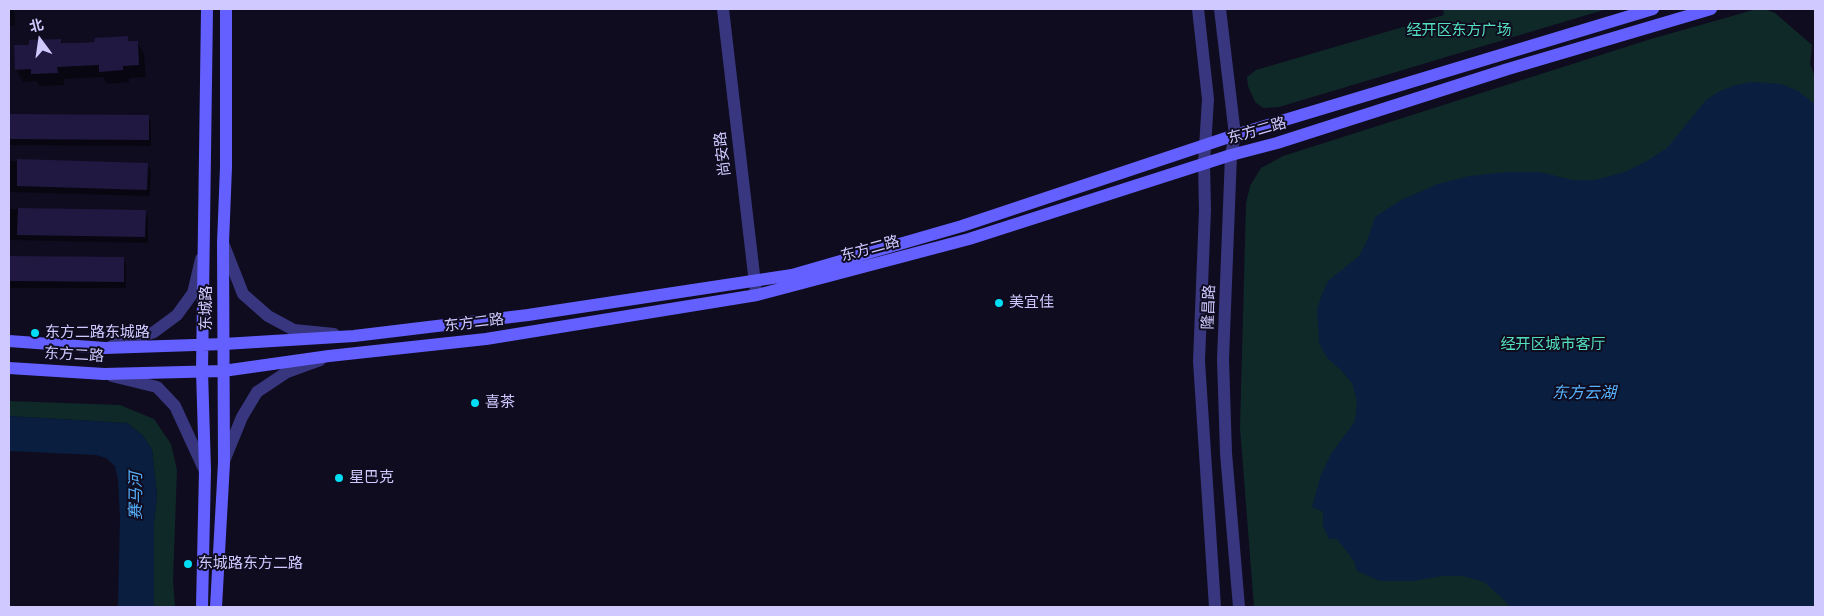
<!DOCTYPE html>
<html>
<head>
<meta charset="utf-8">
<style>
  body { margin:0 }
  #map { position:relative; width:1824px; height:616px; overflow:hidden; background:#0f0c1f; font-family:"Work Sans","Noto Sans SC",sans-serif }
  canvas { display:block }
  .frame { position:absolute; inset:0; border:10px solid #cfc9ff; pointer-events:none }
  .north { position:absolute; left:15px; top:15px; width:50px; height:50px; -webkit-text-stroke:4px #0f0c1f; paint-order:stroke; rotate:346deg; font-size:14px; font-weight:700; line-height:20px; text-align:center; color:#cfc9ff }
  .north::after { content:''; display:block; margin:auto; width:18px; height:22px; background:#cfc9ff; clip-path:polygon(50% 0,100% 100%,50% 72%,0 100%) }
</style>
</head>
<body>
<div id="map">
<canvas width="1824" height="616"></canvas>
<div class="frame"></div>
<div class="north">北</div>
</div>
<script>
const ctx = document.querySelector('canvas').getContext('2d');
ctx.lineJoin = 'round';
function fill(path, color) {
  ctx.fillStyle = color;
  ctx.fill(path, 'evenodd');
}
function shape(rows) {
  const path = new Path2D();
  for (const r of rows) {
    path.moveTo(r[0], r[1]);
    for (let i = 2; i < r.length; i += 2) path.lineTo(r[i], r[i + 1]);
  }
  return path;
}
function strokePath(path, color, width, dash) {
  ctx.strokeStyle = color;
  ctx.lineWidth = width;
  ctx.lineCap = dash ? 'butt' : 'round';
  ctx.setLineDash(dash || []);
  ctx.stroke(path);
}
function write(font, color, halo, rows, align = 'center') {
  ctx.font = font + ' "Work Sans","Noto Sans SC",sans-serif';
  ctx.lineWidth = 4;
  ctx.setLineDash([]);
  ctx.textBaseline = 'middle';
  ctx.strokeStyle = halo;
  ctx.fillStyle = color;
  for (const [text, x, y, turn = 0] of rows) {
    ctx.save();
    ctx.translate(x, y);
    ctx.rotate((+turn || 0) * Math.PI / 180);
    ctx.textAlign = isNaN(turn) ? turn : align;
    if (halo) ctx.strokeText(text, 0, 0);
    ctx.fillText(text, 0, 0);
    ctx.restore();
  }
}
fill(shape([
  [1443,9,1607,9,1279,107,1263,108,1255,102,1248,86,1247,77,1256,70,1444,15],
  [1757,9,1764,9,1775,13,1812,45,1810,64,1815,77,1815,607,1254,607,1240,428,1246,204,1250,186,1261,168,1283,156,1651,39],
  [9,401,120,405,154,419,171,444,177,470,173,580,175,607,154,607,154,523,157,495,152,449,142,435,127,423,9,416]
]), '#0f2928');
fill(shape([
  [1752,82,1781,84,1798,91,1815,104,1815,607,1510,607,1501,597,1484,582,1463,576,1442,576,1413,581,1380,581,1357,571,1354,561,1337,539,1329,539,1323,526,1323,512,1312,507,1321,475,1331,454,1355,421,1357,401,1352,383,1340,369,1327,358,1319,343,1317,310,1322,294,1328,281,1359,256,1367,241,1375,217,1401,200,1438,184,1470,176,1507,172,1540,172,1572,180,1595,180,1625,172,1647,161,1667,148,1706,100,1720,91,1736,85],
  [9,416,127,423,142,435,152,449,157,495,154,523,154,607,118,607,120,517,118,480,115,466,106,458,96,455,9,451]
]), '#0a1e3f');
fill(shape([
  [9,9,14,9,15,25,9,26],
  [127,37,130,43,137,42,144,54,146,77,129,78,129,82,107,84,103,77,64,79,64,85,40,86,37,81,23,82,16,69,30,46,60,40,63,45,94,44],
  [9,116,148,116,151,123,151,146,9,145],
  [9,161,147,164,151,170,150,196,9,192],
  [9,209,145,212,148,218,148,243,9,240],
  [9,258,123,259,126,265,126,288,9,288]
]), '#0007');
fill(shape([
  [128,36,128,41,138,41,139,65,123,66,123,70,99,72,99,65,57,67,58,73,31,74,31,69,15,70,14,45,29,45,29,40,61,39,61,43,83,43,94,42,95,38],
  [9,114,149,115,149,140,9,139],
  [17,159,148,163,147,190,17,186],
  [18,208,146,210,145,237,17,235],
  [9,256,124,257,124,282,9,281]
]), '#201840');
strokePath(shape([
  [723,9,756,292]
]), '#38367e', 12);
strokePath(shape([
  [1198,9,1208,99,1204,163,1205,210,1199,361,1215,607],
  [1220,9,1235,135,1231,155,1223,359,1226,453,1239,607],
  [223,243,243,294,268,316,294,330,334,334],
  [112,346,154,332,177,315,193,293,201,259],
  [112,376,157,387,175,406,204,469],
  [224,461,242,417,257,392,287,372,320,360]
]), '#38367e', 12);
strokePath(shape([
  [9,341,105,348,224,344,354,336,528,315,792,275,962,226,1235,135,1653,9],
  [9,368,104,374,223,371,329,356,486,339,757,295,969,239,1231,155,1277,143,1508,69,1711,9],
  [202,607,205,470,202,371,207,9],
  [216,607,224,463,223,243,226,167,226,9]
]), '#6460ff', 12);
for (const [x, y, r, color] of [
  [999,303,5,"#00ddf4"],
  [35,333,5,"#00ddf4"],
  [475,403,5,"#00ddf4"],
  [339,478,5,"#00ddf4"],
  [188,564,5,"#00ddf4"]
]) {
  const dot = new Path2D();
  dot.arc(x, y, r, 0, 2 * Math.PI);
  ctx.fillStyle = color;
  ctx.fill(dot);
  strokePath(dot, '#0f0c1f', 2);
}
write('15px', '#54e0bd', '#0f0c1f', [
  ["经开区东方广场",1459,31],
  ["经开区城市客厅",1553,345]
]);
write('15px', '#cfc9ff', '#0f0c1f', [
  ["东方二路",1257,131,-16],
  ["尚安路",723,154,-97],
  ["东方二路",870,249,-15],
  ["隆昌路",1209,307,-88],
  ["东城路",207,308,-90],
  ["东方二路",474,323,-7],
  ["东方二路",74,355,3]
]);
write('15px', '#cfc9ff', '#0f0c1f', [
  ["美宜佳",1009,303],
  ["东方二路东城路",45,333],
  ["喜茶",485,403],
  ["星巴克",349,478],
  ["东城路东方二路",198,564]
], 'left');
write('italic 16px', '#57b2ff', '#0f0c1f', [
  ["东方云湖",1584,393],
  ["赛马河",136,496,-90]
]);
</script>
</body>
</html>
